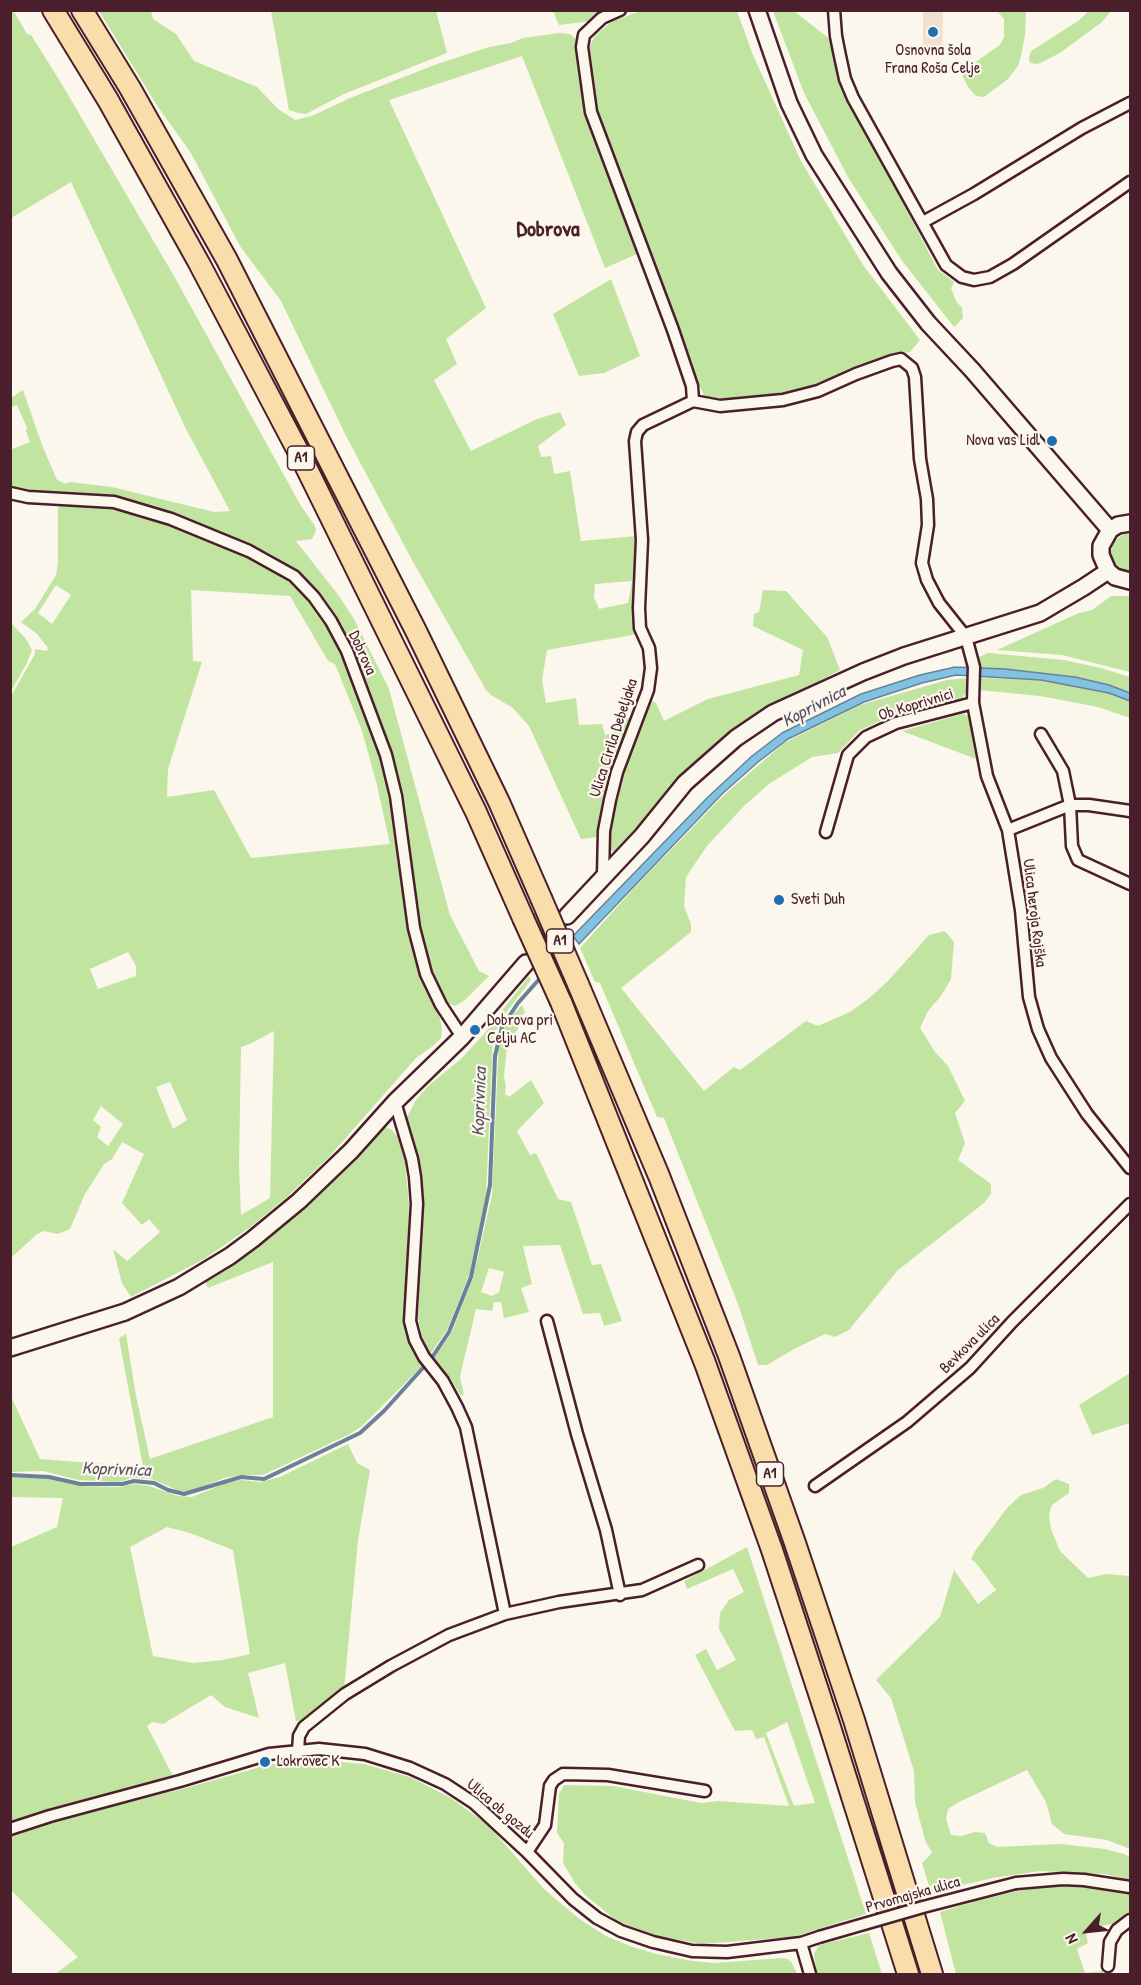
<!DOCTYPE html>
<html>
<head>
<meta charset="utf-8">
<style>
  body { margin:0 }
  #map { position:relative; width:1141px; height:1985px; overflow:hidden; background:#fbf7ec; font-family:"Patrick Hand",sans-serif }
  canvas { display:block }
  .frame { position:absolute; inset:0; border:12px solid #4a1f2b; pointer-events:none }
  .north { position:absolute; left:1057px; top:1901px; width:60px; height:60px; -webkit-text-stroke:4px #fbf7ec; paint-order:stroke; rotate:243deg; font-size:16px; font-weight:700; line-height:24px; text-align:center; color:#4a1f2b }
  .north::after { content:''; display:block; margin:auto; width:21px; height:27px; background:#4a1f2b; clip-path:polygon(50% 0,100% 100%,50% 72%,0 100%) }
</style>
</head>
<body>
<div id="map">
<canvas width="1141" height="1985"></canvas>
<div class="frame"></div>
<div class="north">N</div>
</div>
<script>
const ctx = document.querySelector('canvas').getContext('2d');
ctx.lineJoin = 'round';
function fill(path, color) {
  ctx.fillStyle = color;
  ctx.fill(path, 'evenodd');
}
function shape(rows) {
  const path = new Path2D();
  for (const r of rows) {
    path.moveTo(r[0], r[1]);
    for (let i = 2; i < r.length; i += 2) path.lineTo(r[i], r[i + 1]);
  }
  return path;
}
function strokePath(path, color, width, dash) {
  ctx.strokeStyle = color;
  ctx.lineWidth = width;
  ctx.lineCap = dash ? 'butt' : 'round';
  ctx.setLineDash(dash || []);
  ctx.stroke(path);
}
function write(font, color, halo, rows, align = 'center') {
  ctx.font = font + ' "Patrick Hand",sans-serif';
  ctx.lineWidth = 4.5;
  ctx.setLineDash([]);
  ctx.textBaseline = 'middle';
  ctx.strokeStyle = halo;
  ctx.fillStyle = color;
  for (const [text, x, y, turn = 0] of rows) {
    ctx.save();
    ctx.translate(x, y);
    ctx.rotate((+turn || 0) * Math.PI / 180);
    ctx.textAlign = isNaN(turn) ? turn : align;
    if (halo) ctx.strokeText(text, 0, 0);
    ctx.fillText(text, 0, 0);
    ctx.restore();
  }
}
fill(shape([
  [923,11,943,11,942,54,923,54]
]), '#f0e0ce');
fill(shape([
  [13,10,27,34,31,35,63,86,174,276,301,506,315,526,316,530,312,539,296,541,339,596,354,619,389,689,450,915,479,971,489,976,465,1000,455,1006,447,1003,443,996,429,965,418,922,410,868,365,684,338,619,315,589,293,568,267,552,237,539,137,504,106,496,36,493,11,488,10,450,30,442,26,431,27,428,17,405,11,407,11,398,23,390,42,445,57,480,66,484,70,482,112,487,214,512,230,511,186,429,71,182,11,218,10,11],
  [1090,10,1111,11,1102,22,1060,53,1038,64,1030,63,1029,58,1031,51,1078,21],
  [99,11,151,11,153,19,176,34,194,61,257,87,278,109,295,120,312,116,350,98,437,64,489,47,511,43,523,38,559,33,570,34,577,40,579,46,582,89,588,114,637,254,605,268,522,56,389,100,486,308,446,339,457,364,434,380,471,451,537,419,560,412,566,425,538,446,541,457,551,456,554,474,570,471,581,541,637,536,635,607,638,634,547,650,542,680,546,703,576,698,579,725,602,724,605,735,615,732,615,721,631,718,612,763,603,795,597,837,581,839,529,726,513,708,491,695,486,690,412,560,346,436,281,301,240,246,191,153,158,107],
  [632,581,628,603,599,609,594,597,595,584],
  [271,11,436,11,447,53,344,94,306,114,298,113,289,110],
  [553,11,611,11,592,21,559,25],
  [640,11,737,11,753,55,801,161,863,265,920,340,910,352,893,355,853,369,817,386,783,395,720,401,710,399,704,395,694,374,680,329,657,269,638,225,601,125,591,80,589,57,590,45,595,36,611,22],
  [773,11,794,11,831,40,840,80,848,98,938,270,954,282,951,288,956,301,962,308,963,318,954,327,903,262,849,179,804,93],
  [997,11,1026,11,1025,35,1021,56,1018,66,1008,79,984,97,976,96,968,87,962,75,964,70,1000,45,1004,37,1004,19],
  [611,279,640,356,604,373,579,376,553,314],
  [60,502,129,508,232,547,280,572,299,588,313,603,341,649,375,739,387,784,411,938,421,975,440,1018,442,1029,441,1038,433,1046,416,1058,328,1158,287,1197,249,1228,204,1259,131,1297,122,1283,113,1249,127,1261,160,1232,149,1219,142,1225,122,1203,144,1154,122,1142,112,1159,104,1164,85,1194,70,1229,58,1234,44,1231,37,1234,11,1258,10,698,35,654,35,649,47,651,48,648,37,634,21,622,35,609,56,575,58,562,58,510],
  [56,585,71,595,52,624,38,613],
  [191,590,290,596,328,661,335,664,362,731,376,781,390,844,251,858,214,790,167,797,168,769,202,662,193,661],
  [128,952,136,966,136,976,98,989,90,969],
  [274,1031,270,1198,241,1215,239,1165,241,1047,250,1044],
  [170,1082,187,1120,173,1129,156,1087],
  [101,1106,123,1124,108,1146,97,1137,101,1127,93,1120],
  [1125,533,1130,533,1130,571,1124,571,1115,566,1110,556,1113,542],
  [763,590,786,591,827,637,840,670,765,710,680,780,621,848,614,852,609,849,616,794,649,699,656,703,664,721,708,699,799,675,803,650,753,626,754,614,759,612],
  [1111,596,1130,596,1130,672,1062,655,997,650,1079,613,1092,610],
  [11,623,26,639,32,650,27,663,11,691],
  [988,653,1064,660,1101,668,1130,677,1130,692,1109,685,1005,669,978,668,979,657],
  [967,678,968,690,962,698,880,721,860,730,838,753,812,757,769,784,744,806,707,846,686,877,684,906,691,924,691,932,621,988,704,1091,734,1067,740,1070,806,1021,818,1026,850,1012,868,999,888,981,929,935,945,931,954,942,951,979,941,996,928,1011,920,1028,935,1052,948,1066,965,1101,955,1113,965,1143,958,1160,991,1184,991,1194,984,1203,898,1270,849,1330,835,1337,825,1334,796,1348,767,1365,758,1365,738,1304,664,1118,657,1117,600,983,595,982,580,948,636,886,723,796,784,743,860,705,947,680],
  [978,678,1041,680,1109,693,1130,700,1130,718,1098,707,1040,696,979,690],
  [962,714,967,715,970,720,976,759,902,731],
  [529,976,531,980,501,1019,493,1037,486,1195,470,1273,447,1330,429,1356,426,1353,418,1318,423,1181,416,1146,407,1123,407,1117,416,1100,429,1085,461,1059,484,1034],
  [522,1005,525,1012,521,1017,518,1029,507,1047,504,1076,506,1087,505,1094,509,1097,531,1080,544,1103,517,1131,530,1155,536,1153,558,1199,571,1202,592,1265,601,1264,622,1321,604,1326,600,1313,583,1314,560,1245,523,1246,532,1284,521,1288,529,1312,504,1318,501,1302,494,1302,492,1311,476,1309,461,1372,460,1378,464,1394,461,1396,450,1378,432,1361,452,1332,473,1278,492,1195,499,1038,506,1023],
  [489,1268,504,1272,499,1292,492,1296,481,1292],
  [384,1127,391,1129,398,1137,405,1163,409,1205,405,1320,407,1335,424,1364,362,1426,350,1434,263,1475,240,1475,224,1478,190,1492,179,1491,152,1479,131,1478,119,1482,78,1480,43,1471,11,1472,10,1394,40,1459,143,1467,119,1338,126,1334,136,1396,150,1459,273,1417,273,1262,208,1288,205,1281,264,1242,308,1206],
  [1130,1373,1130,1423,1092,1435,1079,1405],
  [348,1444,357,1463,370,1470,358,1540,344,1690,301,1721,296,1721,285,1663,248,1673,259,1718,225,1707,211,1695,163,1724,152,1722,147,1726,173,1776,52,1808,11,1822,11,1547,57,1527,63,1498,11,1497,10,1477,41,1477,79,1486,119,1487,135,1484,149,1486,178,1496,192,1497,224,1484,240,1480,261,1482,280,1477],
  [167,1527,190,1533,233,1550,250,1654,223,1660,193,1663,153,1656,130,1547],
  [1056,1479,1069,1484,1069,1493,1052,1505,1049,1514,1051,1529,1060,1551,1088,1578,1106,1574,1130,1576,1130,1849,1107,1840,1064,1834,1052,1824,1046,1802,1027,1770,959,1802,948,1809,946,1819,951,1835,961,1836,975,1832,985,1833,989,1843,997,1847,1060,1844,1105,1849,1124,1854,1130,1857,1130,1880,1105,1874,1040,1871,993,1878,931,1892,922,1863,932,1853,925,1840,915,1802,914,1771,891,1698,876,1680,940,1617,954,1570,978,1604,996,1590,977,1564,971,1559,975,1551,1007,1508,1021,1495,1043,1488],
  [747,1547,866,1914,793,1937,702,1944,661,1937,617,1921,585,1895,575,1883,563,1863,564,1843,557,1833,559,1794,564,1785,613,1786,701,1803,718,1801,789,1806,764,1737,756,1739,752,1730,735,1731,695,1655,706,1649,717,1670,736,1660,719,1629,720,1613,729,1600,744,1592,733,1569,687,1589,684,1581],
  [787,1722,815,1803,814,1803,794,1806,766,1733],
  [318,1760,364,1764,410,1777,451,1798,488,1825,544,1889,559,1902,581,1920,606,1936,630,1946,656,1954,693,1961,714,1963,782,1958,788,1959,792,1963,797,1974,55,1974,78,1957,11,1890,11,1836,56,1820,186,1788,271,1764],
  [1066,1885,1085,1885,1130,1894,1130,1916,1118,1923,1085,1929,1088,1943,1077,1949,1085,1973,1103,1971,1103,1974,956,1974,940,1912,976,1901,1021,1890],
  [869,1933,882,1974,816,1974,814,1954,819,1945]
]), '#c1e5a0');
const water = shape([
  [955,667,1005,669,1075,677,1109,685,1130,693,1130,701,1109,693,1041,680,956,675,922,683,864,702,788,739,758,762,722,794,579,944,573,936,707,798,752,756,782,733,861,694,920,675,955,667]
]);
fill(water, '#81c2e2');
strokePath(water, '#6b8199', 1.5);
strokePath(shape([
  [10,1475,49,1477,80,1484,122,1484,134,1481,154,1483,168,1490,184,1494,241,1477,264,1479,360,1433,384,1411,431,1359,449,1332,471,1277,490,1185,495,1056,502,1027,518,1003,542,976]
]), '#6b8199', 4);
const street = shape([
  [620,10,602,18,584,35,582,47,591,112,673,330,692,386,693,401,720,406,783,400,818,391,856,374,892,361,901,359,912,368,915,377,920,459,927,499,928,525,922,563,927,580,939,603,966,637,974,667,973,703,987,776,1008,830,1021,910,1029,997,1038,1029,1051,1058,1087,1114,1130,1168],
  [834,10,836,36,840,56,845,79,853,98,946,265,962,277,974,280,990,277,1013,264,1130,182],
  [923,222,974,194,1082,128,1130,103],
  [10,493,28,497,114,502,171,519,249,551,294,576,314,597,331,621,347,651,386,755,396,796,414,928,426,974,441,1005,462,1037],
  [1041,734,1063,771,1070,805,1072,846,1078,860,1130,884],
  [1008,830,1070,805,1089,805,1130,811],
  [826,832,848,755,866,737,896,723,973,703],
  [603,876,604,831,610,800,617,772,648,690,651,668,649,648,640,628,639,608,642,540,635,441,637,432,643,425,693,401],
  [395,1102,412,1159,415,1177,417,1204,410,1321,415,1340,424,1357,443,1381,457,1407,466,1427,505,1614],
  [547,1321,577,1434,606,1530,620,1595],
  [815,1486,907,1422,970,1368,1012,1322,1130,1204],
  [298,1751,299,1736,304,1727,345,1694,391,1666,449,1635,505,1614,559,1602,642,1590,698,1565],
  [10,1829,50,1816,180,1781,269,1754,319,1749,365,1754,410,1768,445,1784,474,1803,527,1852,573,1899,597,1918,621,1931,653,1942,692,1951,727,1952,801,1943,819,1937],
  [527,1852,545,1825,550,1786,554,1780,563,1774,608,1775,705,1791],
  [1016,1883,1063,1879,1084,1880,1130,1887],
  [801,1943,810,1974],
  [1108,1966,1110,1942,1117,1930,1130,1920]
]);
const secondary = shape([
  [757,10,789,103,814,155,889,273,928,323,972,370,1110,530],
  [1130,523,1118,525,1110,530,1101,546,1101,555,1108,571,1115,577,1130,581],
  [567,916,642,836,685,783,736,738,773,713,863,672,904,656,1040,613,1084,587,1108,571],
  [10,1348,125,1312,179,1287,230,1256,253,1239,299,1201,351,1151,395,1102,462,1037,526,963]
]);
const highway = shape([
  [53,10,108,100,199,263,299,453,476,812,523,918],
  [82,10,130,88,227,260,416,631,499,802,541,898],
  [578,984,659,1176,729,1356,795,1543,854,1720,932,1974],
  [561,1002,705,1363,772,1550,830,1727,908,1974]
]);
strokePath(street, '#4a1f2b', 15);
strokePath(secondary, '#4a1f2b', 20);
strokePath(highway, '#4a1f2b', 24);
strokePath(street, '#fbf7ec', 10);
strokePath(secondary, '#fbf7ec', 15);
strokePath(highway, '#f9deab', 20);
const streetBridge = shape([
  [819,1937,923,1907,1016,1883]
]);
const highwayBridge = shape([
  [541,898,578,984],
  [523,918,561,1002]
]);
strokePath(streetBridge, '#4a1f2b', 15, []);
strokePath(highwayBridge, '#4a1f2b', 24, []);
strokePath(streetBridge, '#fbf7ec', 10);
strokePath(highwayBridge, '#f9deab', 20);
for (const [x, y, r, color] of [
  [933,32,6,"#1f6fb2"],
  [1052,441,6,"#1f6fb2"],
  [779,900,6,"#1f6fb2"],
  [475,1030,6,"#1f6fb2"],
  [265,1762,6,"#1f6fb2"]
]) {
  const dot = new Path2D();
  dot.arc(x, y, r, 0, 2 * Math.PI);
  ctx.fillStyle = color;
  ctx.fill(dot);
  strokePath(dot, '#fbf7ec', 2);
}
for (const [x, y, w] of [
  [301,458,27],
  [560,941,27],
  [770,1474,27]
]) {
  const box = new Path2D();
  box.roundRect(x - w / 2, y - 12, w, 24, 4.5);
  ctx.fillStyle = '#fbf7ec';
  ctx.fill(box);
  strokePath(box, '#4a1f2b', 1.5);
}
write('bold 15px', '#4a1f2b', null, [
  ["A1",301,458],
  ["A1",560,941],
  ["A1",770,1474]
]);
write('16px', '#4a1f2b', '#fbf7ec', [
  ["Osnovna šola",933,51,"center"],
  ["Frana Roša Celje",933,69,"center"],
  ["Nova vas Lidl",1040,441,"right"],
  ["Sveti Duh",791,900],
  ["Dobrova pri",487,1021],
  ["Celju AC",487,1039],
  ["Lokrovec K",277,1762]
], 'left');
write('16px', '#4a1f2b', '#fbf7ec', [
  ["Dobrova",362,653,66],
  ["Ob Koprivnici",916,705,-17],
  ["Ulica Cirila Debeljaka",614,738,-72],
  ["Ulica heroja Rojška",1034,913,83],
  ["Bevkova ulica",970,1344,-45],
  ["Ulica ob gozdu",500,1809,40],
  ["Prvomajska ulica",913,1895,-16]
]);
write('italic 18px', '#5a5062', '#fbf7ec', [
  ["Koprivnica",814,707,-28],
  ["Koprivnica",480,1102,-88],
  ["Koprivnica",116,1470,2]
]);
write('bold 22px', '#4a1f2b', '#fbf7ec', [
  ["Dobrova",548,230]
]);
</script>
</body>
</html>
